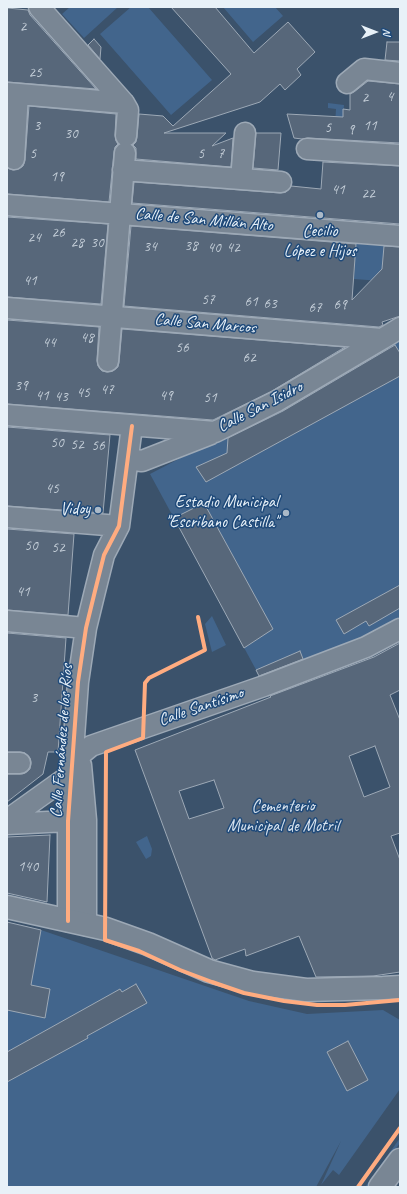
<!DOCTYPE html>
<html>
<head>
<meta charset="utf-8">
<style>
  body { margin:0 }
  #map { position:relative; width:407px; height:1194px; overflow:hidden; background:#3b526b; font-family:Caveat,sans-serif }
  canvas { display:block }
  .frame { position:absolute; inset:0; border:8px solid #e8f1f8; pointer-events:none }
  .north { position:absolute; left:355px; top:12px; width:40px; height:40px; -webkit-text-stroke:3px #1f4a7a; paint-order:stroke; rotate:90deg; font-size:11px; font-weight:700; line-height:16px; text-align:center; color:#e8f1f8 }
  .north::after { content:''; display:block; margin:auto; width:14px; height:18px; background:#e8f1f8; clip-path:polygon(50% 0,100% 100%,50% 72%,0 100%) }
</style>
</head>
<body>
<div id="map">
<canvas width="407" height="1194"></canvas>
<div class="frame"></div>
<div class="north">N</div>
</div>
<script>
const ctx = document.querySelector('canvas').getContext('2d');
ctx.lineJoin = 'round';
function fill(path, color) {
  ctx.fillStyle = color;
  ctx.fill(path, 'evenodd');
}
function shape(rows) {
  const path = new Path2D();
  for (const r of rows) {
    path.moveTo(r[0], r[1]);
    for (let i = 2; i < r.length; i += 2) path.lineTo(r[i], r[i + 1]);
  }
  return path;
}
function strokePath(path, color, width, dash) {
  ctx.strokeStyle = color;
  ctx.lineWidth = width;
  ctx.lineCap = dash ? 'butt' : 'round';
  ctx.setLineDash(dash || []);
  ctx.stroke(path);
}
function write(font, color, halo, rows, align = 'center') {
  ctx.font = font + ' Caveat,sans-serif';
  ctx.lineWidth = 3;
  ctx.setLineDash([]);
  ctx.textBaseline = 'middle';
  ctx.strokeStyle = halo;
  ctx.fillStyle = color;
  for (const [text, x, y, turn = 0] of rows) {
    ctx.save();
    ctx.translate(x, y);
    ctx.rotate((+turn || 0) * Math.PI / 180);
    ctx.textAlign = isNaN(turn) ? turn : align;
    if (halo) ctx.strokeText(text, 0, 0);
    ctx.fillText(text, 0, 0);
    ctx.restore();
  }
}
fill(shape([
  [70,7,118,7,84,38,62,14],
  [131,7,148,7,212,80,171,115,100,34],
  [223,7,275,7,283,16,253,42],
  [328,103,344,105,341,142,334,141,336,109,328,108],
  [356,241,385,244,381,281,354,279],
  [400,338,400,621,364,640,261,679,150,474,232,431],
  [212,616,226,645,212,652,205,624],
  [147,836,152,849,151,856,146,859,136,842],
  [7,922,41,930,249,1001,307,1014,383,1010,400,1020,400,1089,339,1175,333,1170,321,1185,341,1141,316,1187,7,1187],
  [400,1138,400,1143,368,1187,365,1187]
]), '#42658c');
const building = shape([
  [171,7,215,7,254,53,288,22,315,52,297,69,301,75,285,90,280,84,260,102,164,133,226,133,212,146,233,138,231,167,136,159,136,148,133,145,136,142,137,137,139,114,163,116,173,126,231,74,171,7],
  [7,8,28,10,30,15,96,89,7,82,7,8],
  [94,39,101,47,100,59,88,45,94,39],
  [387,42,400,42,400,61,385,60,387,42],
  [368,81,400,84,400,143,308,138,302,139,294,138,287,114,343,117,343,109,350,110,350,94,354,92,368,81],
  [29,106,116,114,115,135,116,141,118,144,115,147,114,152,109,202,7,194,7,168,13,170,19,169,23,166,25,160,29,106],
  [256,133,281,133,278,170,253,168,256,133],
  [323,162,400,166,400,224,132,203,134,182,280,193,286,192,291,186,321,189,323,162],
  [7,217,108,224,101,304,7,297,7,217],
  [131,226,356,244,352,300,382,269,384,246,400,247,400,316,382,322,383,325,379,327,124,306,131,226],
  [7,320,99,327,97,360,98,366,102,371,107,372,113,371,118,367,119,362,122,329,345,347,272,391,213,420,7,404,7,320],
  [395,345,400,353,400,376,206,482,196,467,227,453,228,438,283,411,395,345],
  [7,427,110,435,103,513,7,506,7,427],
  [204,503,273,629,244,648,174,518,204,503],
  [7,529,74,534,68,615,7,610,7,529],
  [400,585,400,608,369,626,366,621,344,634,336,620,400,585],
  [7,633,66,638,58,752,48,752,43,774,7,802,7,774,20,774,25,773,30,769,31,763,30,758,25,753,20,752,7,752,7,633],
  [400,643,400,690,390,695,400,720,400,833,391,836,400,860,400,972,373,976,316,977,299,936,246,956,245,949,215,960,212,958,135,750,271,697,270,696,374,657,400,643],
  [375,746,390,787,364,797,349,756,375,746],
  [214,780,224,808,189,819,179,791,214,780],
  [300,651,303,659,259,676,256,670,300,651],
  [50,835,47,902,7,893,7,837,50,835],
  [7,922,41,930,31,985,50,989,45,1018,7,1010,7,922],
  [136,984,147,1003,87,1036,88,1038,7,1082,7,1052,120,989,122,992,136,984],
  [348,1041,368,1080,347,1091,327,1052,348,1041]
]);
fill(building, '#57677a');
strokePath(building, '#9da9b6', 1);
const street = shape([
  [39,7,124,103,128,110,126,136],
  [347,83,364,69,400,73],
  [7,93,124,103],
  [307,149,400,155],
  [14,159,18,94],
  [123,170,281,182],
  [241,179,245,133],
  [7,205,400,236],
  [7,308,382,339,400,328],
  [108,361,125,153],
  [7,415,215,432,277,401,382,339],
  [128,459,142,461,211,434],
  [7,517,119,526],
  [7,621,86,628],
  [72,755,80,755,91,746,264,686,366,647,400,629],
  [7,763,20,763],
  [81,765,86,820,86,925],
  [7,820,70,775],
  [7,824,68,821],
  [68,921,68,821,78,682,86,628,95,591,104,555,119,526,132,426]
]);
const secondary = shape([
  [7,907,106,929,148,944,209,971,253,983,306,990,383,988,400,987],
  [380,1187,400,1160]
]);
strokePath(street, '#9da9b6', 23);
strokePath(secondary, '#9da9b6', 25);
strokePath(street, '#798694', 20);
strokePath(secondary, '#798694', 22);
strokePath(shape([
  [198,617,205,650,149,678,145,683,143,738,106,752,105,940,139,951,180,970,212,982,244,993,284,1001,317,1005,345,1005,400,1000],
  [68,921,68,821,78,682,86,628,95,591,104,555,119,526,132,426],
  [358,1187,400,1128]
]), '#ffac80', 4);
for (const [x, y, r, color] of [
  [320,215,4,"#abb9c7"],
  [98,510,4,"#abb9c7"],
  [286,513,4,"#abb9c7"]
]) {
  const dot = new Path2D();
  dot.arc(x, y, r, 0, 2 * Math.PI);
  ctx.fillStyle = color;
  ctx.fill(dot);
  strokePath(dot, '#1f4a7a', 1.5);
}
write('15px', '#c4ced8', null, [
  ["2",23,27],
  ["25",35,73],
  ["4",390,97],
  ["2",365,98],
  ["3",37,126],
  ["11",370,126],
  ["5",328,128],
  ["9",351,130],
  ["30",71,134],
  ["5",33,154],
  ["5",201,154],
  ["7",221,154],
  ["19",57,177],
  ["41",338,190],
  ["22",368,194],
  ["26",58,233],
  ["24",34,238],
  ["28",77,243],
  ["30",97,243],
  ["38",191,246],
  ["34",150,247],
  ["40",214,248],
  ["42",233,248],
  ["41",30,281],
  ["57",208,300],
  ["61",251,302],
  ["63",270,304],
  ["69",340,305],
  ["67",315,308],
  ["48",87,338],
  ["44",49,343],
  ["56",182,348],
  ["62",249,358],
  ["39",21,386],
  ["47",107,390],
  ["45",83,393],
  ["41",42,396],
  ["49",166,396],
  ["43",61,397],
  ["51",210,398],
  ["50",57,443],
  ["52",77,445],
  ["56",98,446],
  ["45",52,489],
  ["50",31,546],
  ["52",58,548],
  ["41",23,592],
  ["3",34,698],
  ["140",28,867]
]);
write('17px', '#e8f1f8', '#1f4a7a', [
  ["Calle de San Millán Alto",204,220,5],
  ["Calle San Marcos",205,324,5],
  ["Calle San Isidro",260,407,-27],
  ["Calle Santísimo",201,707,-19],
  ["Calle Fernández de los Ríos",62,741,-86]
]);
write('17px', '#e8f1f8', '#1f4a7a', [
  ["Cecilio",320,232,"center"],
  ["López e Hijos",320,252,"center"],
  ["Estadio Municipal",278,503],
  ["\"Escribano Castilla\"",278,523],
  ["Vidoy",90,510]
], 'right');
write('17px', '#d8e3ee', '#1f4a7a', [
  ["Cementerio",283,807],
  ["Municipal de Motril",283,827]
]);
</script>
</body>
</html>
